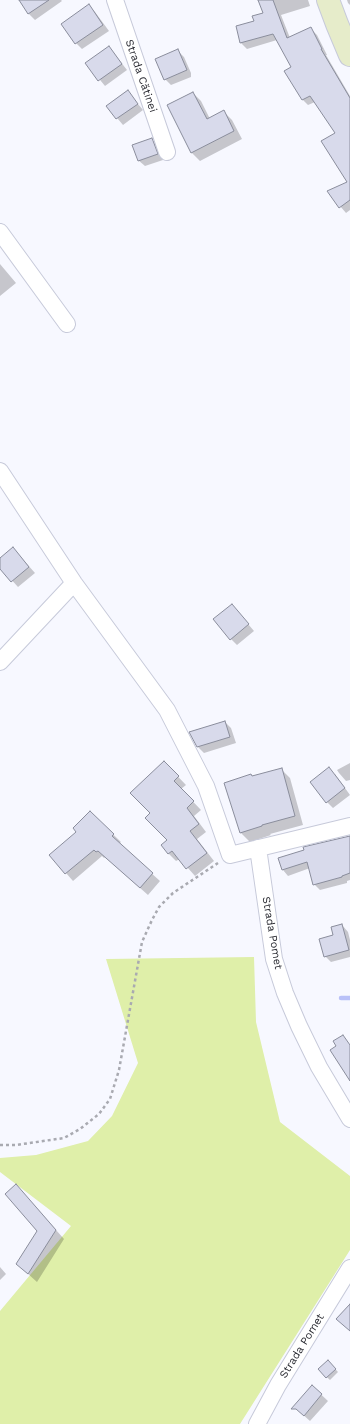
<!DOCTYPE html>
<html>
<head>
<meta charset="utf-8">
<style>
  body { margin:0 }
  canvas { display:block; background:#f7f8ff }
</style>
</head>
<body>
<canvas width="350" height="1424"></canvas>
<script>
const ctx = document.querySelector('canvas').getContext('2d');
ctx.lineJoin = 'round';
function fill(path, color) {
  ctx.fillStyle = color;
  ctx.fill(path, 'evenodd');
}
function shape(rows) {
  const path = new Path2D();
  for (const r of rows) {
    path.moveTo(r[0], r[1]);
    for (let i = 2; i < r.length; i += 2) path.lineTo(r[i], r[i + 1]);
  }
  return path;
}
function strokePath(path, color, width, dash) {
  ctx.strokeStyle = color;
  ctx.lineWidth = width;
  ctx.lineCap = dash ? 'butt' : 'round';
  ctx.setLineDash(dash || []);
  ctx.stroke(path);
}
function write(font, color, halo, rows, align = 'center') {
  ctx.font = font + ' "Work Sans",sans-serif';
  ctx.lineWidth = 3.5;
  ctx.setLineDash([]);
  ctx.textBaseline = 'middle';
  ctx.strokeStyle = halo;
  ctx.fillStyle = color;
  for (const [text, x, y, turn = 0] of rows) {
    ctx.save();
    ctx.translate(x, y);
    ctx.rotate((+turn || 0) * Math.PI / 180);
    ctx.textAlign = isNaN(turn) ? turn : align;
    if (halo) ctx.strokeText(text, 0, 0);
    ctx.fillText(text, 0, 0);
    ctx.restore();
  }
}
fill(shape([
  [254,957,256,1022,280,1122,350,1176,350,1250,240,1424,0,1424,0,1311,71,1226,0,1172,0,1158,36,1155,88,1141,112,1116,138,1063,106,959]
]), '#dfefa9');
fill(shape([
  [20,0,61,0,62,1,35,20,29,14],
  [266,0,308,0,310,6,281,15,290,38,311,29,317,35,327,55,326,55,350,96,350,210,346,213,328,192,348,183,337,134,315,102,308,105,302,99,293,68,277,40,247,49,241,43,256,22,264,13],
  [347,0,350,0,350,5,348,3],
  [89,6,95,12,109,31,82,49,76,43],
  [109,47,127,70,105,86,87,64],
  [178,51,184,57,191,73,191,77,171,85,165,79],
  [127,91,143,110,123,125,107,106],
  [193,93,201,101,210,119,224,112,232,120,242,139,200,161,191,152],
  [152,140,158,146,163,160,145,166,138,160],
  [0,264,16,283,0,296],
  [19,555,35,573,18,587,0,567,0,560],
  [232,605,254,631,237,645,231,639],
  [225,722,231,728,236,743,204,753,198,747],
  [164,762,186,785,181,789,201,810,194,816,206,832,197,839,214,861,195,876,180,859,176,861,168,853,168,840,152,813],
  [350,763,350,780,346,781,339,773,337,770],
  [281,769,290,778,303,825,270,834,271,835,250,842,241,833,225,784],
  [335,774,350,795,333,808,327,802],
  [90,812,121,842,119,844,160,881,148,895,105,857,104,858,102,856,73,881,66,873],
  [350,839,350,880,347,881,347,883,320,890,314,884,310,868,288,876,283,870],
  [342,925,348,932,350,940,350,957,331,962,325,956],
  [24,1194,64,1239,37,1282,17,1264,38,1231],
  [0,1267,6,1274,0,1280],
  [328,1361,338,1372,330,1380,319,1370],
  [312,1386,328,1401,310,1421,301,1413]
]), '#0003');
strokePath(shape([
  [341,998,350,998]
]), '#b9c1f8', 4.5);
const building = shape([
  [19,0,49,0,28,14,19,0],
  [258,0,273,0,287,38,311,27,322,49,321,49,350,98,350,200,339,208,327,191,347,182,321,141,335,133,310,96,302,100,284,71,291,67,273,34,240,43,236,26,254,21,252,16,263,13,258,0],
  [89,4,103,25,75,44,61,24,89,4],
  [109,46,122,64,98,81,85,63,109,46],
  [178,49,187,70,164,80,155,59,178,49],
  [128,90,138,104,116,119,106,106,128,90],
  [193,92,207,119,224,110,234,131,191,153,167,105,193,92],
  [152,138,158,154,138,161,132,145,152,138],
  [13,547,29,567,11,582,0,569,0,558,13,547],
  [232,604,249,624,230,640,213,619,232,604],
  [225,721,230,737,197,747,189,732,225,721],
  [164,761,179,776,174,781,194,801,187,808,199,824,190,831,207,853,186,869,172,851,168,854,161,845,167,840,145,818,150,813,130,793,164,761],
  [329,767,345,788,326,803,310,782,329,767],
  [282,768,295,816,262,825,262,826,240,833,224,783,251,774,252,776,282,768],
  [90,811,114,834,112,836,153,873,140,888,98,851,96,852,94,850,65,874,49,855,76,832,73,828,90,811],
  [350,836,350,873,342,876,342,877,313,885,307,862,282,870,278,858,304,850,303,847,350,836],
  [342,924,349,950,324,957,319,939,333,935,331,927,342,924],
  [343,1035,350,1045,350,1081,330,1050,336,1046,333,1041,343,1035],
  [16,1184,56,1230,28,1274,16,1264,37,1231,5,1194,16,1184],
  [350,1304,350,1331,336,1319,350,1304],
  [328,1360,336,1369,326,1378,318,1369,328,1360],
  [312,1385,322,1394,304,1416,296,1409,291,1409,312,1385]
]);
fill(building, '#d8daeb');
strokePath(building, '#8a8d9c', 1);
const street = shape([
  [115,0,167,152],
  [0,232,67,324],
  [0,471,74,583,167,710,206,786,230,855,350,826],
  [0,662,74,583],
  [258,848,274,959,285,993,299,1026,319,1067,350,1119],
  [257,1424,278,1385,350,1268]
]);
const secondary = shape([
  [328,0,337,24,350,55]
]);
strokePath(street, '#c7cada', 18);
strokePath(secondary, '#c7cada', 24);
strokePath(shape([
  [0,1145,16,1145,64,1138,80,1129,99,1114,110,1099,119,1070,142,942,152,920,159,907,173,893,218,863]
]), '#a9aab1', 2.5, [3, 3]);
strokePath(street, '#fff', 16);
strokePath(secondary, '#e6ecca', 22);
write('11px', '#292a31', '#fff', [
  ["Strada Cătinei",141,76,71],
  ["Strada Pomet",272,933,80],
  ["Strada Pomet",302,1346,-58]
]);
</script>
</body>
</html>
